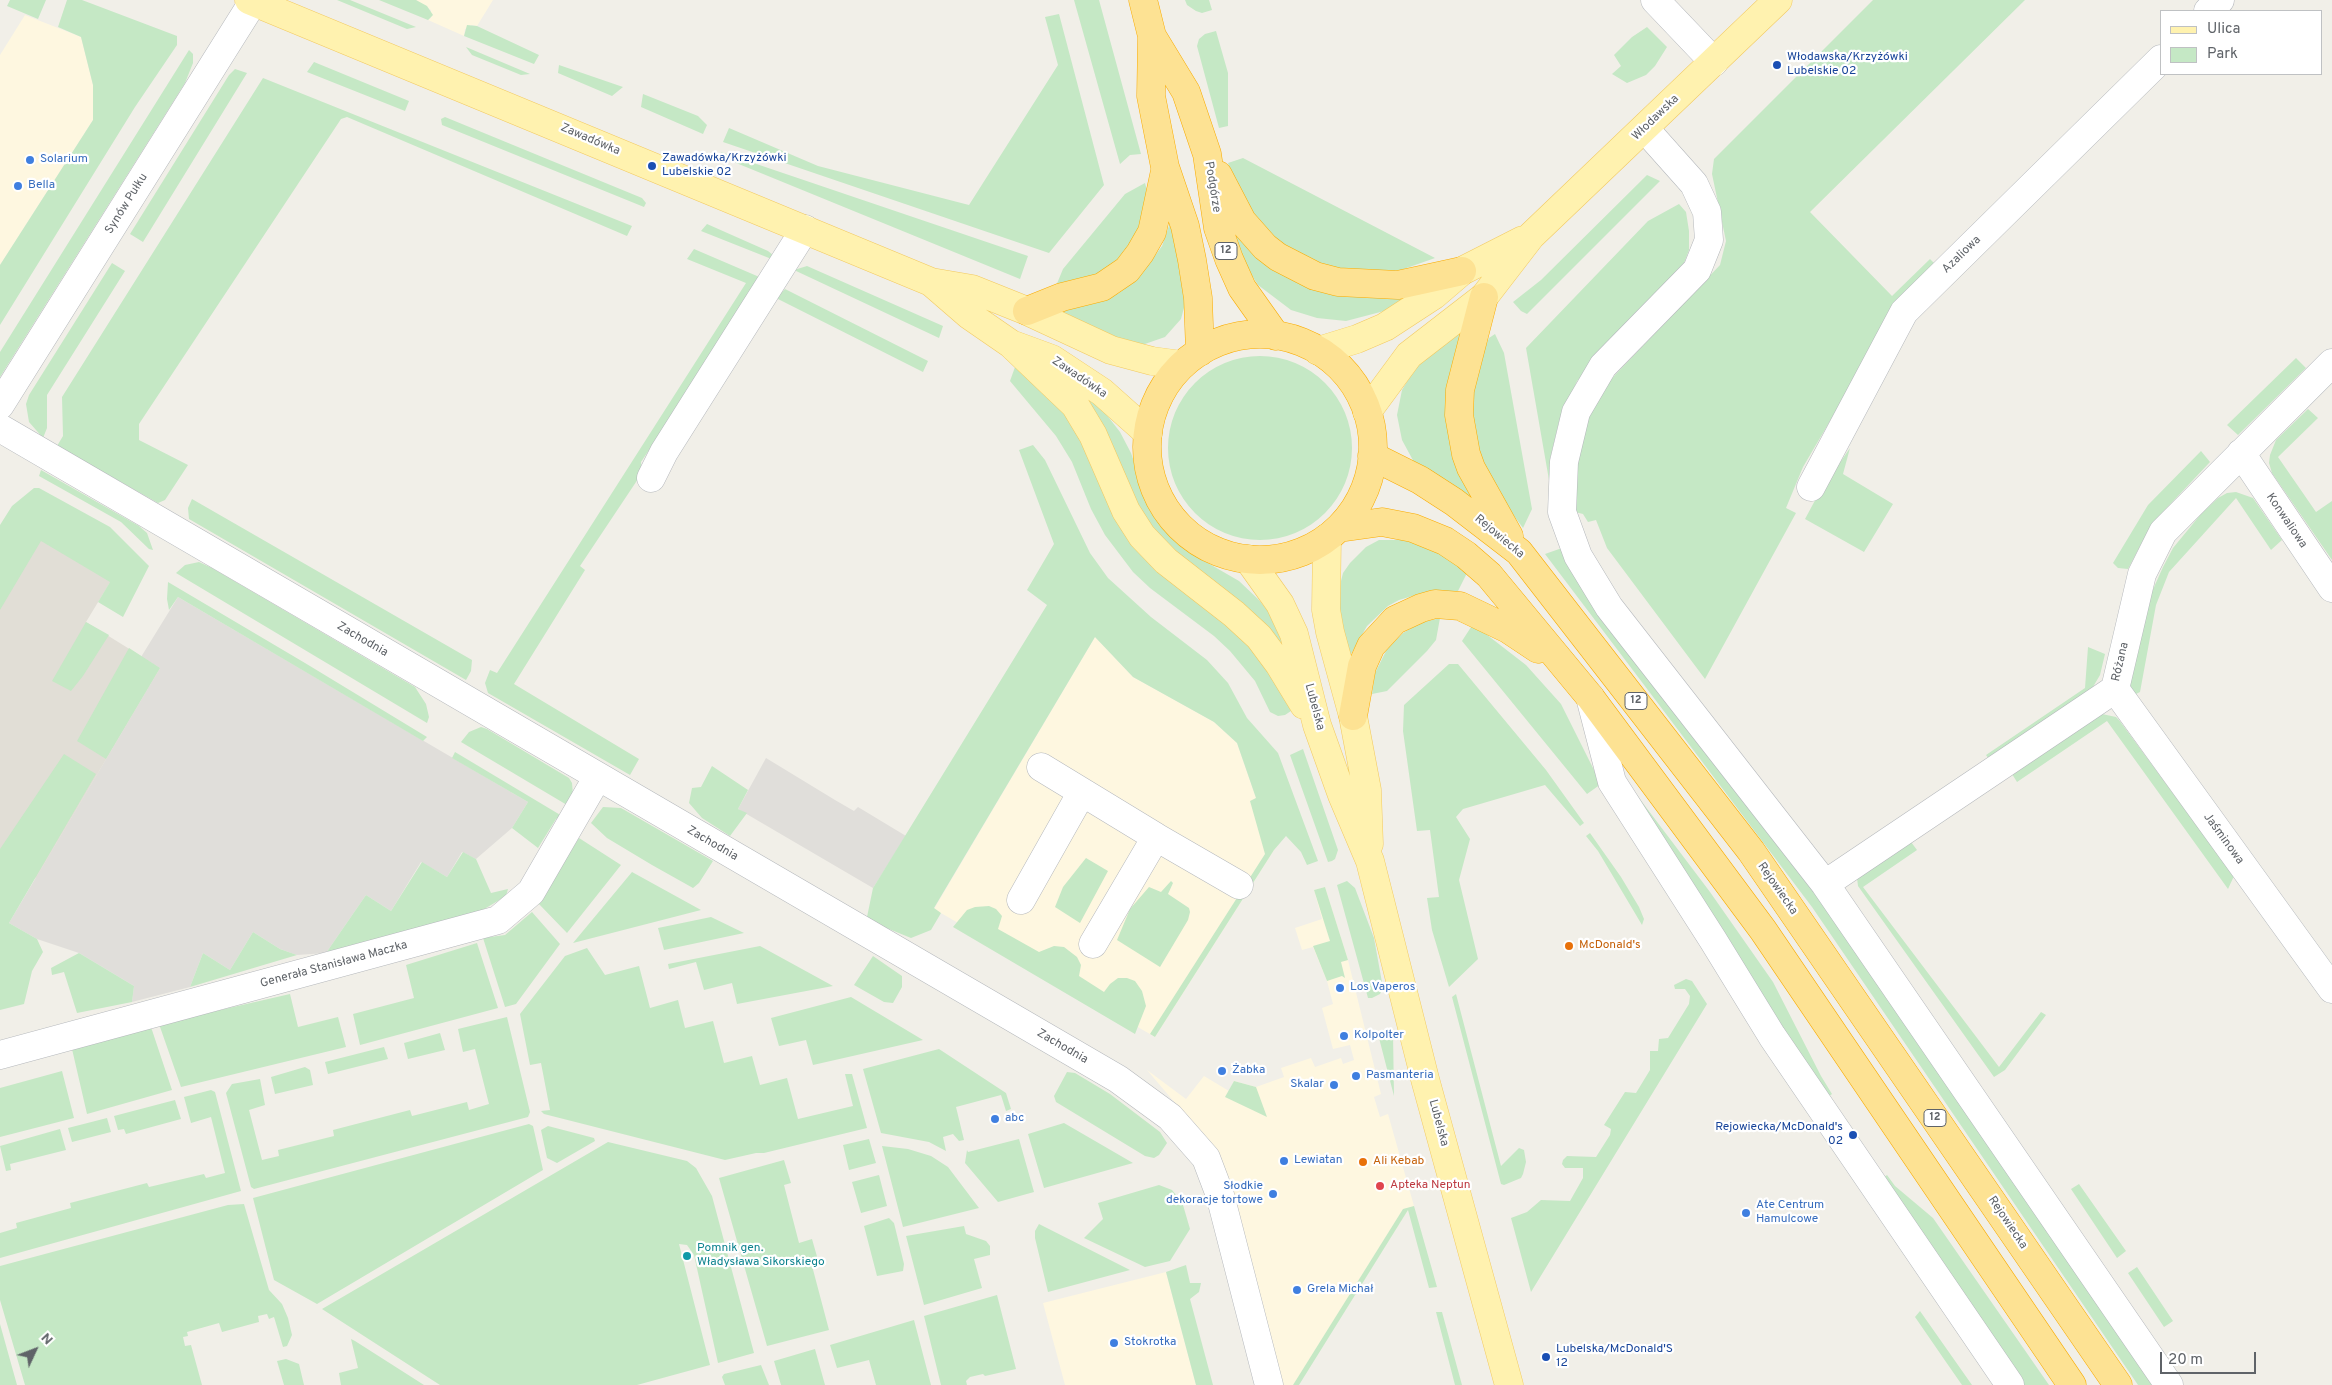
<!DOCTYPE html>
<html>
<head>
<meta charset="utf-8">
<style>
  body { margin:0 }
  #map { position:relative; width:2332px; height:1385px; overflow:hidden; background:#f1efe8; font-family:Overpass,sans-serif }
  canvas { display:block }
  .legend { position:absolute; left:2160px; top:10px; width:162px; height:65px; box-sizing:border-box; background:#fff; border:1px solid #bfc1c3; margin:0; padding:6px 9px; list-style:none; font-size:15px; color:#5f6368 }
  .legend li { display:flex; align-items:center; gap:10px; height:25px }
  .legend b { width:25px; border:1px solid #bfc1c3 }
  .north { position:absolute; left:10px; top:1325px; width:50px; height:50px; -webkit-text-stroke:4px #fff; paint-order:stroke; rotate:47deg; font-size:14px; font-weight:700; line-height:20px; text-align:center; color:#5f6368 }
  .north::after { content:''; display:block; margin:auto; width:18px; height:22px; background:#5f6368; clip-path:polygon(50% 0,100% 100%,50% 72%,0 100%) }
  .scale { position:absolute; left:2160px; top:1352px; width:96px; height:22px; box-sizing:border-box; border:2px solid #5f6368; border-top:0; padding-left:6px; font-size:15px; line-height:18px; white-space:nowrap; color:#5f6368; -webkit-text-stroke:4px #fff; paint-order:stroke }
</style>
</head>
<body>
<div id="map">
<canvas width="2332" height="1385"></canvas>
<ul class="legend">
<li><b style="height:6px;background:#fff2af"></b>Ulica</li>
<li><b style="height:14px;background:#c5e8c5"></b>Park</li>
</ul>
<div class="north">N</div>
<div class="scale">20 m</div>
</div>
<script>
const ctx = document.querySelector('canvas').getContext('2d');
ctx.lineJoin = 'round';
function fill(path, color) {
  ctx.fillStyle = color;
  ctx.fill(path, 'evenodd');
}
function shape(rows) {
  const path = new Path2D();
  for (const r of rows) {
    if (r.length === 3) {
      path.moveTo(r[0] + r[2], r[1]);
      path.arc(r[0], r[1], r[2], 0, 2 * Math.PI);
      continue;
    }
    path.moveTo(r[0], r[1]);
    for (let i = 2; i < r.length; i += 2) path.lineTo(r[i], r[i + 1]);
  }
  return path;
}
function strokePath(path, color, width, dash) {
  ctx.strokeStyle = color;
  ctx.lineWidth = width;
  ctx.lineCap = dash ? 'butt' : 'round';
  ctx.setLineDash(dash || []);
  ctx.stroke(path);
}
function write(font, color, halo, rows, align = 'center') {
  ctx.font = font + ' Overpass,sans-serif';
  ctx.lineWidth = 4.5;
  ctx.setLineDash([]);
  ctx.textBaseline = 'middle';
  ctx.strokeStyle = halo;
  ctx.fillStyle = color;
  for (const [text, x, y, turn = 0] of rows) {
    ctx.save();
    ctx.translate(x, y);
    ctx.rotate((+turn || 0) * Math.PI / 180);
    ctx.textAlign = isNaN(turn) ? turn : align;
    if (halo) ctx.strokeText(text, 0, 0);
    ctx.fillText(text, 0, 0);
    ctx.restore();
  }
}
fill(shape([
  [416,0,493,0,477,26,472,25,465,29,464,36,428,20,431,18,431,10],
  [25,15,81,37,93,85,93,120,0,265,0,55],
  [1095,637,1133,677,1214,722,1237,743,1274,850,1155,1037,934,909],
  [1325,887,1348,960,1381,1094,1374,1097,1380,1117,1388,1114,1414,1206,1408,1210,1297,1385,1281,1385,1205,1138,1147,1070,1186,1099,1204,1076,1229,1091,1234,1081,1256,1087,1284,1077,1281,1068,1311,1058,1315,1067,1341,1058,1343,1064,1354,1060,1350,1045,1333,1049,1322,1008,1333,1004,1327,981,1313,947,1302,950,1295,928,1322,919,1314,890],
  [1166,1272,1196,1385,1065,1385,1043,1303]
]), '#fef7e0');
fill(shape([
  [178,597,528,802,512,828,476,859,462,852,447,877,421,862,391,911,366,895,326,953,297,955,280,949,253,932,230,970,203,953,190,987,132,1002,134,986,79,953,37,939,9,923,160,668,141,657],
  [766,758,835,800,854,811,858,807,906,836,873,888,738,809]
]), '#e0deda');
fill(shape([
  [32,537,126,556,86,622,160,668,36,878,0,855,0,543]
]), '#e1ded6');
fill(shape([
  [10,0,46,0,38,19,7,6],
  [67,0,82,0,177,36,177,45,135,107,0,325,0,265,93,120,93,85,81,37,58,27],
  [337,0,350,0,416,27,407,29],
  [379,0,416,0,427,6,433,15,428,20],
  [1074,0,1099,0,1141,154,1130,155,1120,164],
  [1185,0,1209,0,1212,10,1202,13,1196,11,1187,5],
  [1873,0,2025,0,1810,212,1892,296,1930,259,1935,264,1895,310,1803,467,1786,508,1796,513,1705,679,1607,548,1596,520,1588,522,1583,514,1575,512,1571,462,1592,402,1615,375,1720,265,1726,241,1712,174,1714,159],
  [1059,14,1104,185,1049,253,723,142,729,128,818,166,969,205,1058,65,1045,17],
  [467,25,477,26,539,55,534,64,464,36],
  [1647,27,1667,47,1655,66,1646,75,1627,83,1612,74,1621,66,1614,55,1632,37],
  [1216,31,1228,73,1228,126,1219,128,1197,46,1199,39,1205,34],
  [466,47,530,74,521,75,472,55],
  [189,50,193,54,193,63,185,83,0,377,0,352],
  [314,62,409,101,405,111,307,72],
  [559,65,623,87,612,96,558,73],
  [235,69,247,73,143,242,130,234,229,75],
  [263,78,632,226,627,236,347,117,341,119,139,424,139,440,188,465,165,500,158,503,57,446,63,436,62,397],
  [643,94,698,116,707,125,703,134,641,107],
  [445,117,642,198,646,203,644,207,442,125,441,119],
  [721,152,1028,256,1020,279,724,158],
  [1243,158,1435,258,1401,270,1371,274,1338,270,1310,261,1284,245,1262,226,1247,205,1235,184,1228,163],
  [1647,175,1660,181,1527,314,1521,311,1513,302,1541,280],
  [1145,183,1148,194,1141,230,1130,247,1112,265,1093,276,1056,286,1063,269,1125,194],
  [1679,204,1686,212,1689,231,1689,250,1683,266,1652,297,1577,381,1559,422,1550,459,1549,480,1526,348,1648,221],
  [1172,217,1186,300,1181,319,1165,337,1142,345,1130,345,1058,310,1096,303,1119,293,1140,276,1162,246],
  [707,224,768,251,773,255,774,260,701,231],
  [1229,224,1252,250,1419,289,1392,309,1346,321,1317,318,1291,310,1258,285,1249,271],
  [694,249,764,279,641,462,642,473,580,566,585,570,514,684,639,759,630,775,488,693,485,683,490,670,497,673,746,283,687,259],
  [112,263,125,271,47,395,47,428,43,438,29,422,26,404,29,395],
  [807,266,943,326,939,338,794,270],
  [785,289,928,361,923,372,776,298],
  [1469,319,1463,338,1480,505,1415,464,1402,440,1397,415,1402,390,1417,365],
  [1495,334,1504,353,1532,509,1523,528,1495,490,1482,463,1472,423,1473,390,1479,362,1489,338],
  [1260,448,92],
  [2296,358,2306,368,2238,435,2227,425],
  [1015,367,1061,408,1078,431,1090,456,1228,623,1269,669,1291,711,1285,715,1278,716,1270,712,1255,681,1230,651,1214,636,1150,588,1133,572,1105,535,1091,509,1072,462,1056,436,1010,381],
  [1081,386,1099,405,1120,432,1131,453,1150,508,1171,536,1194,555,1239,581,1259,600,1276,621,1293,663,1167,547,1150,527,1136,504],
  [2308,409,2318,418,2278,457,2316,512,2332,501,2332,560,2272,473,2269,463,2270,455,2276,440],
  [1033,445,1045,460,1090,553,1108,578,1151,617,1207,660,1228,683,1247,718,1278,753,1318,861,1307,865,1301,852,1286,836,1274,850,1155,1037,1150,1034,1265,854,1250,801,1256,798,1237,743,1214,722,1133,677,1095,637,934,908,941,913,931,930,911,938,884,927,867,917,873,888,1047,605,1027,590,1054,544,1019,450],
  [1850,448,1843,474,1893,504,1864,552,1805,519,1819,493],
  [2201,451,2210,462,2160,515,2150,527,2128,569,2118,568,2113,563,2148,505],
  [41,470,139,526,147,533,153,550,149,549,121,522,39,476],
  [34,488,39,488,110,527,149,566,123,617,98,602,110,582,41,541,0,610,0,525,12,506],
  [2236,492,2253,498,2282,540,2271,550,2236,498,2169,572,2156,605,2140,692,2136,694,2131,689,2129,681,2150,596,2163,567,2173,548,2201,514,2218,498,2227,493],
  [192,499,472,660,471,671,466,680,189,519,188,508],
  [1379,540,1402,540,1432,547,1468,571,1458,591,1426,592,1399,600,1388,606,1367,626,1347,661,1337,622,1338,593,1343,573,1350,563,1366,547],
  [1562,548,1785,848,2161,1385,2138,1385,1812,907,1545,554],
  [199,562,212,568,415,687,426,704,429,717,427,723,176,573,185,565],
  [168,582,305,663,427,737,423,741,178,597,169,610,167,599],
  [1440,618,1436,640,1427,651,1387,691,1372,694,1375,673,1387,649,1403,633,1420,623],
  [86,622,109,635,83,676,71,691,52,681],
  [1473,624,1526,665,1561,704,1601,784,1587,794,1462,641],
  [2088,647,2105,654,2100,675,2090,692,1991,762,1986,755,2085,688],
  [129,648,160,668,106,759,77,741],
  [1449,664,1458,664,1546,770,1584,823,1580,826,1545,785,1463,809,1456,817,1470,839,1459,880,1478,959,1449,987,1432,930,1427,898,1439,897,1430,830,1417,831,1403,731,1404,705],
  [2102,714,2116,717,2119,720,2234,876,2228,889,2107,721,2017,782,2012,774],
  [481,727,487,729,569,778,572,783,573,795,567,805,461,742,469,732],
  [1303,749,1338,850,1335,859,1332,861,1328,862,1290,755],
  [455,752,562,816,556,819,538,848,512,828,528,802,452,758],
  [64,754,96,774,9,923,37,939,43,952,32,971,24,1004,0,1010,0,849],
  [712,766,748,790,738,809,747,813,730,836,702,818,689,803,692,788,701,787],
  [1633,790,1710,892,1773,982,1821,1076,1832,1094,1824,1100],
  [603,807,621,808,713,861,699,883,693,888,652,865,607,838,591,823],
  [1590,833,1621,877,1639,907,1644,919,1642,925,1598,851,1586,836],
  [579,838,621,865,567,933,538,903],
  [1911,842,1917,850,1863,887,1999,1067,2041,1012,2046,1015,2005,1070,1994,1077,1858,886,1857,878],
  [463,852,476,859,491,893,508,889,506,896,476,914,326,953,366,895,391,911,422,862,447,877],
  [1086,858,1108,871,1080,923,1055,907,1063,887],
  [632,872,701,910,573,943],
  [1171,881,1173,883,1168,894,1189,908,1190,912,1188,920,1160,967,1117,940,1130,909,1149,887,1161,892],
  [1347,881,1355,888,1374,938,1383,988,1380,994,1372,998,1368,998,1337,885],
  [1325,887,1348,960,1341,962,1345,978,1342,976,1327,981,1313,946,1330,941,1314,890],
  [989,906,996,909,1002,916,998,929,1039,952,1054,946,1064,947,1077,957,1081,965,1079,976,1104,992,1110,984,1118,978,1127,978,1135,981,1142,991,1146,1006,1135,1034,953,927,967,910,975,907],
  [532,912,560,944,516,1004,505,1007,483,938,505,935],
  [711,917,744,933,664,950,658,928],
  [253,932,280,949,297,955,190,987,203,953,230,970],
  [477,943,498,1008,360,1045,353,1014,414,998,406,965],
  [760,946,833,986,737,1004,732,983,704,990,696,962,669,969,668,964],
  [587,948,605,975,639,966,650,1008,678,1000,685,1028,713,1021,724,1063,752,1056,760,1085,787,1078,798,1119,853,1106,845,1074,852,1074,867,1128,764,1153,756,1153,725,1160,544,1114,541,1111,550,1110,541,1063,530,1065,520,1014,565,956],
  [79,953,134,986,132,1002,77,1013,64,972,52,975,51,968],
  [873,956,902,976,902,987,893,1003,884,1002,854,985],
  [1686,979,1692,981,1707,1004,1531,1292,1511,1218,1527,1212,1541,1200,1570,1201,1583,1178,1583,1168,1565,1168,1562,1164,1563,1160,1567,1156,1596,1157,1610,1135,1611,1129,1604,1125,1625,1092,1636,1093,1650,1070,1650,1051,1658,1051,1659,1039,1668,1038,1689,1004,1690,996,1685,989,1675,989,1674,985],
  [290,994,298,1027,338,1017,346,1047,181,1087,159,1024],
  [1456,994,1501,1166,1519,1148,1524,1150,1526,1162,1523,1174,1521,1178,1504,1185,1501,1184,1452,997],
  [851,997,923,1040,813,1065,806,1040,779,1046,771,1018],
  [507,1017,530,1112,528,1117,254,1189,251,1187,226,1093,232,1084,260,1079,265,1105,249,1110,262,1160,279,1156,278,1150,334,1136,333,1130,410,1110,412,1116,467,1102,469,1110,489,1104,475,1049,463,1052,458,1029],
  [151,1027,172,1090,87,1114,72,1049],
  [440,1033,445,1050,408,1059,404,1043],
  [1393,1033,1394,1096,1379,1038],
  [384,1047,388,1059,328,1074,325,1062],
  [939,1049,1006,1093,1011,1109,1006,1111,1001,1095,956,1107,964,1140,959,1141,953,1134,943,1137,946,1151,929,1142,881,1133,863,1069],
  [305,1067,310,1070,313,1085,275,1094,271,1077],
  [62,1071,74,1118,0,1137,0,1088],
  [1067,1072,1075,1073,1110,1094,1160,1132,1167,1143,1159,1155,1154,1158,1145,1156,1056,1102,1054,1096],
  [1234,1081,1256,1087,1267,1117,1225,1097],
  [211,1090,215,1092,241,1191,0,1258,0,1233,17,1228,16,1223,71,1208,70,1203,147,1183,149,1187,204,1174,206,1178,225,1173,211,1117,191,1123,184,1097],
  [175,1100,181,1119,126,1134,124,1129,118,1130,114,1116],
  [107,1118,111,1132,72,1142,68,1128],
  [1064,1123,1133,1163,1044,1188,1028,1134],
  [529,1124,533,1126,543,1170,317,1304,274,1280,253,1198],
  [548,1126,594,1138,595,1141,557,1163,547,1158,541,1130],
  [60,1129,66,1150,10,1164,11,1170,6,1171,0,1146],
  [869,1139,876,1163,849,1170,843,1145],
  [1019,1139,1034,1192,998,1202,965,1163,967,1150,968,1152],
  [608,1142,687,1161,696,1168,712,1196,754,1353,718,1363,694,1255,687,1245,679,1244,710,1365,637,1385,440,1385,322,1309],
  [882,1146,908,1149,931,1156,948,1167,979,1208,903,1227],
  [784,1160,791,1183,784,1185,799,1243,812,1239,818,1260,811,1262,829,1330,767,1346,719,1178],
  [879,1175,887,1206,861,1213,852,1182],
  [1887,1175,1895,1186,1933,1218,2049,1385,2019,1385,1879,1181],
  [2079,1184,2126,1251,2117,1258,2071,1189],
  [1159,1185,1172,1190,1177,1196,1183,1205,1190,1229,1170,1261,1145,1267,1084,1238,1103,1219,1098,1203],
  [244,1204,269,1290,282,1304,288,1318,292,1335,287,1346,283,1347,274,1317,269,1319,267,1314,258,1316,259,1322,222,1332,219,1323,187,1332,188,1336,183,1337,185,1346,191,1345,202,1385,25,1385,0,1300,0,1266,228,1205],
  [1414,1206,1437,1287,1429,1288,1408,1210,1299,1385,1293,1385,1403,1209],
  [889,1218,894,1223,904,1264,903,1271,877,1276,864,1226],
  [1039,1224,1130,1270,1048,1292,1035,1238,1035,1231],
  [964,1226,966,1234,986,1241,990,1246,990,1255,974,1259,982,1288,924,1305,906,1236],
  [1186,1265,1190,1283,1201,1283,1199,1292,1190,1299,1213,1385,1196,1385,1166,1272],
  [2137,1267,2173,1321,2164,1327,2128,1273],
  [997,1295,1016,1369,985,1376,983,1374,970,1377,966,1381,967,1385,941,1385,924,1316],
  [1920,1311,1972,1385,1962,1385,1946,1362,1915,1317],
  [1436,1312,1442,1312,1462,1385,1455,1385],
  [914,1320,931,1385,876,1385,869,1360,837,1368,830,1345],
  [0,1324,17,1385,0,1385],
  [351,1339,355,1341,424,1385,341,1385,339,1373,358,1368],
  [815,1349,825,1385,781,1385,774,1361],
  [286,1359,299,1364,304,1385,284,1385,277,1361],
  [761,1365,769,1385,725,1385,722,1377,724,1374]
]), '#c5e8c5');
const minor = shape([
  [1655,0,1714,62],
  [2208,11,2220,0],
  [1645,129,1694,184,1707,212,1709,240,1697,270,1603,366,1576,412,1564,462,1562,512,1578,556,1609,607,1825,884,2169,1385],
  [0,405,253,2],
  [0,428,1118,1079,1170,1117,1206,1158,1220,1195,1269,1385],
  [2241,453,2332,588],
  [651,478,664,452,805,229],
  [1811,487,1904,312,2161,59],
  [2115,689,2332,989],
  [1590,697,1612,782,1713,940,1772,1036,2010,1385],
  [1041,767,1156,837],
  [1825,884,2115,689,2142,574,2163,532,2332,363],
  [1021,900,1082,792],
  [1093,944,1156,837,1239,885],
  [0,1055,498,920,531,892,597,778]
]);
const major = shape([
  [249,0,931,282,972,289,1027,311,1111,350,1152,361,1182,365],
  [932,283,969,315,1011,344,1052,359,1102,392,1148,433],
  [1011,344,1075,405,1093,435,1126,511,1142,536,1166,561,1234,614,1259,637,1279,664,1304,705],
  [1318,351,1357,339,1385,327,1434,295,1462,271,1523,240],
  [1367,412,1409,355,1484,297,1531,236,1778,0],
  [1327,538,1326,610,1330,632,1353,716,1367,790,1369,844],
  [1248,559,1280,604,1294,634,1317,725,1342,795,1370,861,1425,1079,1509,1385]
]);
const highway = shape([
  [1143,0,1152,36,1186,92,1207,154,1218,228,1229,259,1242,288,1276,336],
  [1152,36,1151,96,1165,167,1185,226,1192,260,1198,298,1200,352],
  [1218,175,1242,221,1265,247,1278,257,1315,276,1338,282,1398,285,1462,271],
  [1484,297,1460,390,1459,415,1466,454,1471,468,1509,536],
  [1027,311,1062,297,1102,287,1127,270,1140,253,1152,232,1165,171],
  [1260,447,113],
  [1372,456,1420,480,1454,502,1519,552,1751,851,2118,1385],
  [1339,528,1382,522,1413,528,1445,541,1466,555,1489,575,1590,697,1763,930,2072,1385],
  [1353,716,1362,666,1371,646,1395,620,1421,608,1435,604,1460,606,1508,629,1538,649]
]);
strokePath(minor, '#b5b8bc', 29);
strokePath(major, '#f2c960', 29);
strokePath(highway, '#f9ab00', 29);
strokePath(minor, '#fff', 28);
strokePath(major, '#fff2af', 28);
strokePath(highway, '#fde293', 28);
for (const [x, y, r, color] of [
  [1777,65,5,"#1a4fb4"],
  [30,160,5,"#3f7fe0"],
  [652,166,5,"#1a4fb4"],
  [18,186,5,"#3f7fe0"],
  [1569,946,5,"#e8710a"],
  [1340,988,5,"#3f7fe0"],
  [1344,1036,5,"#3f7fe0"],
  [1222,1071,5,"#3f7fe0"],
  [1356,1076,5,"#3f7fe0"],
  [1334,1085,5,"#3f7fe0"],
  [995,1119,5,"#3f7fe0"],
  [1853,1135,5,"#1a4fb4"],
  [1284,1161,5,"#3f7fe0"],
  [1363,1162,5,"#e8710a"],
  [1380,1186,5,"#e0444e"],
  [1273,1194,5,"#3f7fe0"],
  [1746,1213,5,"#3f7fe0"],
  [687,1256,5,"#0f9aa8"],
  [1297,1290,5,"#3f7fe0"],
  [1114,1343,5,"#3f7fe0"],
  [1546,1357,5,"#1a4fb4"]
]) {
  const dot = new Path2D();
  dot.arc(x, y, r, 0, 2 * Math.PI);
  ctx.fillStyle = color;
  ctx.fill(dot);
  strokePath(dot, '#fff', 2);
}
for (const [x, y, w] of [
  [1226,251,22],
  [1636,701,22],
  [1935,1118,22]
]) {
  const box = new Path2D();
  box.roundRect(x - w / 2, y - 8.5, w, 17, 4);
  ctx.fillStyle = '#fff';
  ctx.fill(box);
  strokePath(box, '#5f6368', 1);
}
write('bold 11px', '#5f6368', null, [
  ["12",1226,251],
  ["12",1636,701],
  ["12",1935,1118]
]);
write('12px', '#164399', '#fff', [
  ["Włodawska/Krzyżówki",1787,58],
  ["Lubelskie 02",1787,72],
  ["Zawadówka/Krzyżówki",662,159],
  ["Lubelskie 02",662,173],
  ["Rejowiecka/McDonald's",1843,1128,"right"],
  ["02",1843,1142,"right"],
  ["Lubelska/McDonald'S",1556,1350],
  ["12",1556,1364]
], 'left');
write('12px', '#5f6368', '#fff', [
  ["Włodawska",1656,118,-44],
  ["Zawadówka",590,140,23],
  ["Podgórze",1212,187,81],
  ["Synów Pułku",127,204,-58],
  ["Azaliowa",1962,255,-44],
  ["Zawadówka",1079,378,34],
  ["Konwaliowa",2286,521,56],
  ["Rejowiecka",1499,537,40],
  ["Zachodnia",362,640,30],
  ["Różana",2121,662,-77],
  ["Lubelska",1314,707,75],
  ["Jaśminowa",2223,839,54],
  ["Zachodnia",712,844,30],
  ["Rejowiecka",1777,889,55],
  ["Generała Stanisława Maczka",334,965,-15],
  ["Zachodnia",1062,1047,30],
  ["Lubelska",1438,1123,75],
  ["Rejowiecka",2007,1223,56]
]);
write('12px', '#366cbe', '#fff', [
  ["Solarium",40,160],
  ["Bella",28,186],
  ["Los Vaperos",1350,988],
  ["Kolpolter",1354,1036],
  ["Żabka",1232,1071],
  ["Pasmanteria",1366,1076],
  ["Skalar",1324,1085,"right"],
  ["abc",1005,1119],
  ["Lewiatan",1294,1161],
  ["Słodkie",1263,1187,"right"],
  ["dekoracje tortowe",1263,1201,"right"],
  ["Ate Centrum",1756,1206],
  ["Hamulcowe",1756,1220],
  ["Grela Michał",1307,1290],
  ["Stokrotka",1124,1343]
], 'left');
write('12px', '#c56008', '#fff', [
  ["McDonald's",1579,946],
  ["Ali Kebab",1373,1162]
], 'left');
write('12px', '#be3a42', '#fff', [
  ["Apteka Neptun",1390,1186]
], 'left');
write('12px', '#0d838f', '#fff', [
  ["Pomnik gen.",697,1249],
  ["Władysława Sikorskiego",697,1263]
], 'left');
</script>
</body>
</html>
